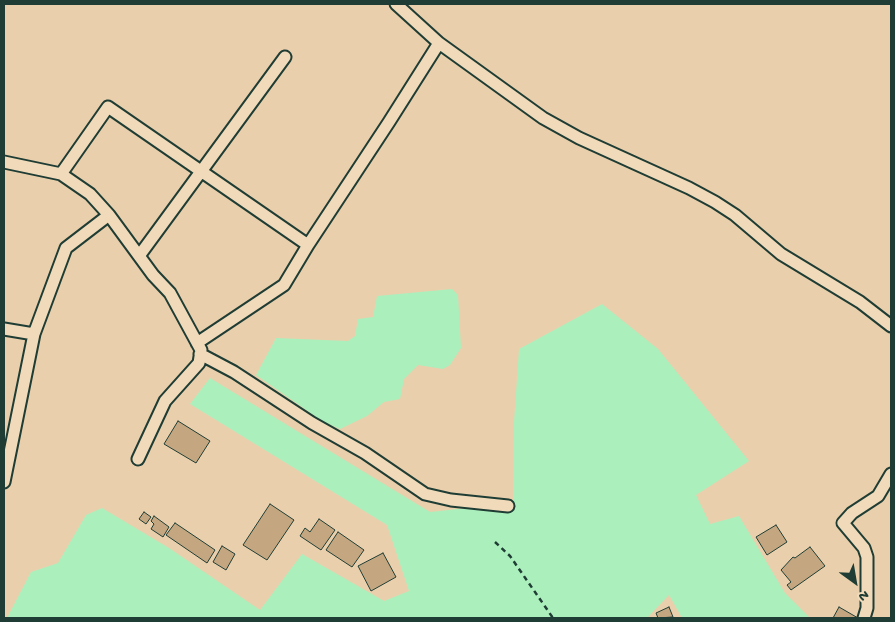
<!DOCTYPE html>
<html>
<head>
<meta charset="utf-8">
<style>
  body { margin:0 }
  #map { position:relative; width:895px; height:622px; overflow:hidden; background:#eacfac; font-family:"Gochi Hand",sans-serif }
  canvas { display:block }
  .frame { position:absolute; inset:0; border:5px solid #1f3d34; pointer-events:none }
  .north { position:absolute; left:830px; top:557px; width:50px; height:50px; -webkit-text-stroke:4px #f0dab9; paint-order:stroke; rotate:148deg; font-size:14px; font-weight:700; line-height:20px; text-align:center; color:#1f3d34 }
  .north::after { content:''; display:block; margin:auto; width:18px; height:22px; background:#1f3d34; clip-path:polygon(50% 0,100% 100%,50% 72%,0 100%) }
</style>
</head>
<body>
<div id="map">
<canvas width="895" height="622"></canvas>
<div class="frame"></div>
<div class="north">N</div>
</div>
<script>
const ctx = document.querySelector('canvas').getContext('2d');
ctx.lineJoin = 'round';
function fill(path, color) {
  ctx.fillStyle = color;
  ctx.fill(path, 'evenodd');
}
function shape(rows) {
  const path = new Path2D();
  for (const r of rows) {
    path.moveTo(r[0], r[1]);
    for (let i = 2; i < r.length; i += 2) path.lineTo(r[i], r[i + 1]);
  }
  return path;
}
function strokePath(path, color, width, dash) {
  ctx.strokeStyle = color;
  ctx.lineWidth = width;
  ctx.lineCap = dash ? 'butt' : 'round';
  ctx.setLineDash(dash || []);
  ctx.stroke(path);
}
fill(shape([
  [452,289,458,295,461,348,450,365,443,369,418,365,404,379,400,399,384,402,367,416,340,429,322,421,256,375,276,338,348,341,355,336,358,319,373,317,377,296],
  [602,304,658,349,749,461,696,495,710,524,739,516,785,593,810,618,682,618,669,595,647,618,7,618,31,572,58,563,86,515,102,508,169,548,260,610,302,554,384,601,409,591,387,525,190,404,210,378,430,512,513,503,514,422,519,349]
]), '#abf0bc');
const building = shape([
  [178,421,210,441,196,463,164,444,178,421],
  [270,504,294,520,267,560,243,545,270,504],
  [144,512,151,517,146,524,139,519,144,512],
  [154,516,169,527,163,537,151,529,154,524,151,521,154,516],
  [319,519,335,530,321,550,300,536,305,528,310,532,319,519],
  [175,523,215,550,207,563,166,535,175,523],
  [776,525,787,542,767,555,756,537,776,525],
  [338,532,364,550,352,567,326,550,338,532],
  [222,546,235,554,226,570,213,562,222,546],
  [810,547,825,566,791,590,787,585,791,582,781,570,793,557,795,558,810,547],
  [383,553,396,577,371,591,358,566,383,553],
  [669,607,673,617,658,618,656,613,669,607],
  [839,607,858,618,833,618,839,607]
]);
fill(building, '#c4a781');
strokePath(building, '#1f3d34', 1);
const minor = shape([
  [396,4,439,43],
  [4,162,61,174,90,194,109,215,66,248,34,334,4,482],
  [61,174,108,107,308,245,389,122,439,43,543,118,579,138,689,188,715,202,735,215,781,254,860,302,891,326],
  [109,215,153,275,170,293,201,350,199,363,165,401,138,459],
  [139,256,285,57],
  [4,329,34,334],
  [197,343,284,285,308,245],
  [200,354,234,372,312,423,365,453,425,494,451,500,508,506],
  [864,618,867,608,867,557,864,548,843,523,852,513,878,496,891,474]
]);
strokePath(minor, '#1f3d34', 15);
strokePath(shape([
  [495,542,510,556,553,618]
]), '#1f3d34', 2.5, [5, 4]);
strokePath(minor, '#f0dab9', 11);
</script>
</body>
</html>
